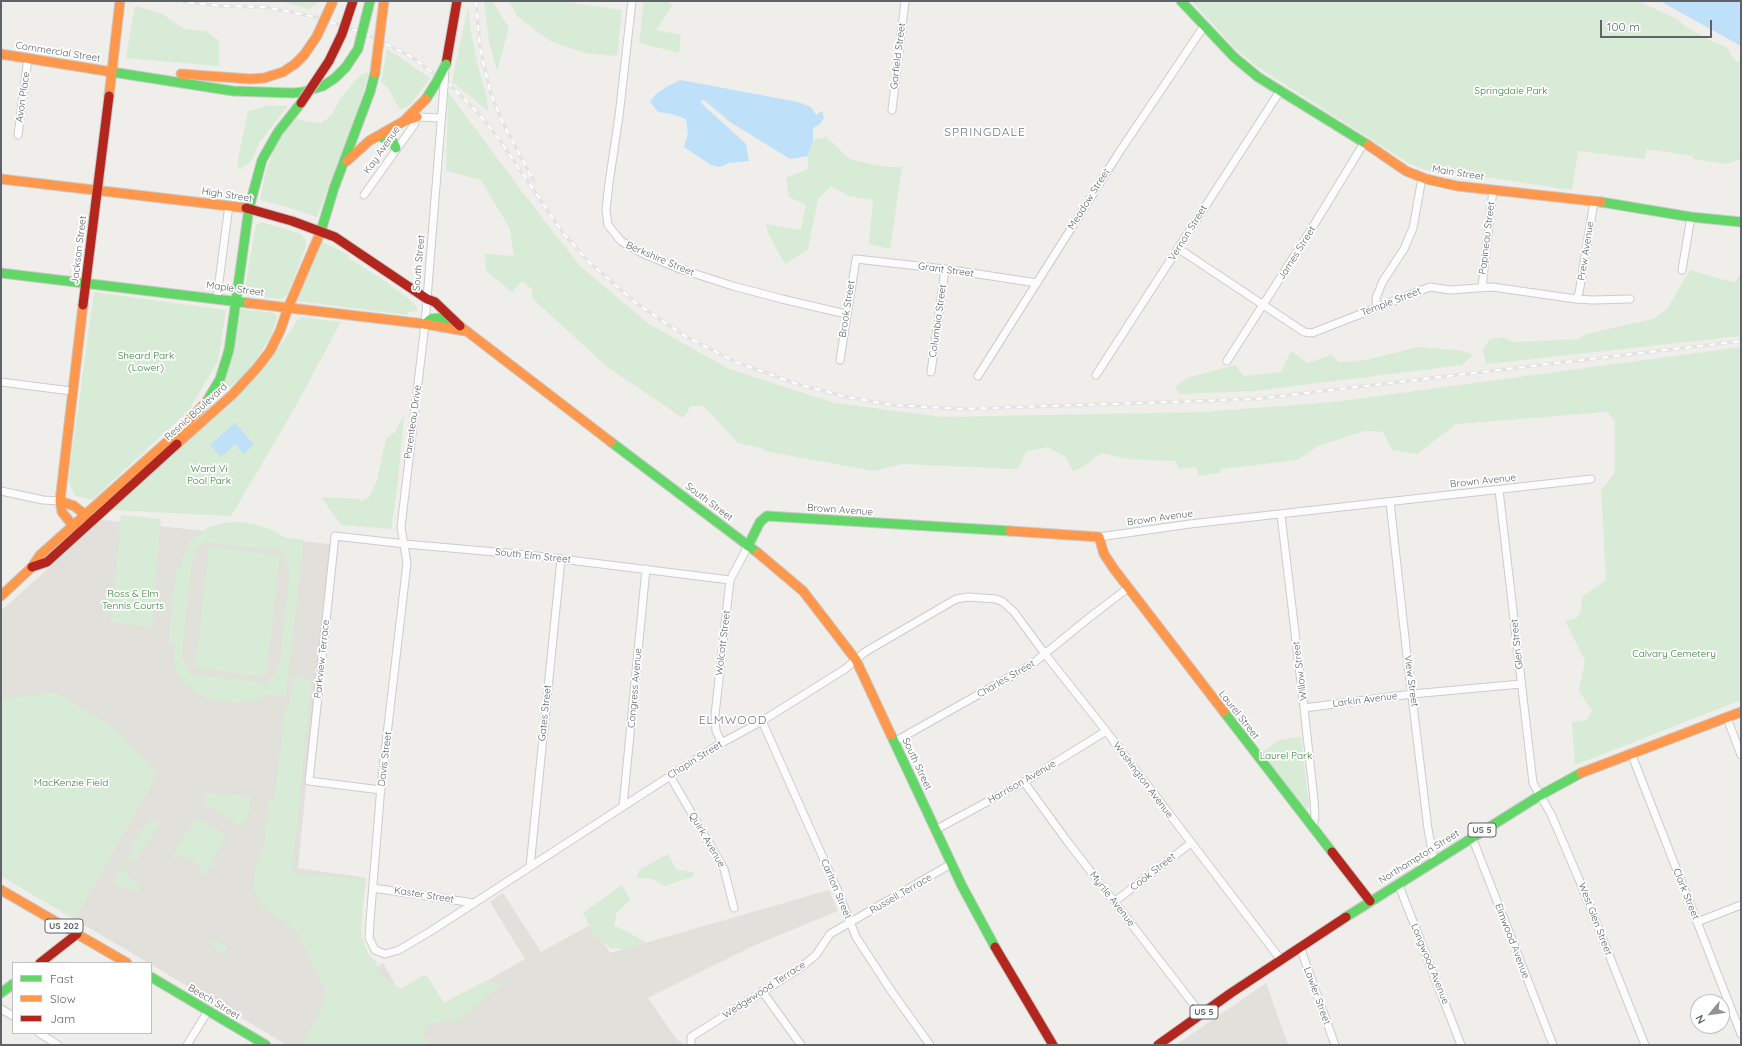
<!DOCTYPE html>
<html>
<head>
<meta charset="utf-8">
<style>
  body { margin:0 }
  #map { position:relative; width:1742px; height:1046px; overflow:hidden; background:#efeeea; font-family:Quicksand,sans-serif }
  canvas { display:block }
  .frame { position:absolute; inset:0; border:2px solid #5f6368; pointer-events:none }
  .legend { position:absolute; left:12px; top:962px; width:140px; height:72px; box-sizing:border-box; background:#fff; border:1px solid #bfc1c3; margin:0; padding:5px 7px; list-style:none; font-size:12px; color:#5f6368 }
  .legend li { display:flex; align-items:center; gap:8px; height:20px }
  .legend b { width:20px; border:1px solid #bfc1c3 }
  .north { position:absolute; left:1690px; top:994px; width:40px; height:40px; box-sizing:border-box; background:#fff; border:1px solid #bfc1c3; border-radius:50%; rotate:241deg; font-size:11px; font-weight:700; line-height:16px; text-align:center; color:#5f6368 }
  .north::after { content:''; display:block; margin:auto; width:14px; height:18px; background:#919496; clip-path:polygon(50% 0,100% 100%,50% 72%,0 100%) }
  .scale { position:absolute; left:1600px; top:20px; width:112px; height:18px; box-sizing:border-box; border:2px solid #5f6368; border-top:0; padding-left:5px; font-size:12px; line-height:14px; white-space:nowrap; color:#5f6368; -webkit-text-stroke:3px #fff; paint-order:stroke }
</style>
</head>
<body>
<div id="map">
<canvas width="1742" height="1046"></canvas>
<div class="frame"></div>
<ul class="legend">
<li><b style="height:5px;background:#63d668"></b>Fast</li>
<li><b style="height:5px;background:#ff974d"></b>Slow</li>
<li><b style="height:5px;background:#b3261e"></b>Jam</li>
</ul>
<div class="north">N</div>
<div class="scale">100 m</div>
</div>
<script>
const ctx = document.querySelector('canvas').getContext('2d');
ctx.lineJoin = 'round';
function fill(path, color) {
  ctx.fillStyle = color;
  ctx.fill(path, 'evenodd');
}
function shape(rows) {
  const path = new Path2D();
  for (const r of rows) {
    path.moveTo(r[0], r[1]);
    for (let i = 2; i < r.length; i += 2) path.lineTo(r[i], r[i + 1]);
  }
  return path;
}
function strokePath(path, color, width, dash) {
  ctx.strokeStyle = color;
  ctx.lineWidth = width;
  ctx.lineCap = dash ? 'butt' : 'round';
  ctx.setLineDash(dash || []);
  ctx.stroke(path);
}
function write(font, color, halo, rows, align = 'center') {
  ctx.font = font + ' Quicksand,sans-serif';
  ctx.lineWidth = 3.5;
  ctx.setLineDash([]);
  ctx.textBaseline = 'middle';
  ctx.strokeStyle = halo;
  ctx.fillStyle = color;
  for (const [text, x, y, turn = 0] of rows) {
    ctx.save();
    ctx.translate(x, y);
    ctx.rotate((+turn || 0) * Math.PI / 180);
    ctx.textAlign = isNaN(turn) ? turn : align;
    if (halo) ctx.strokeText(text, 0, 0);
    ctx.fillText(text, 0, 0);
    ctx.restore();
  }
}
fill(shape([
  [102,520,330,544,298,868,366,878,355,972,366,973,383,963,416,1021,525,959,490,902,503,893,541,952,592,924,610,953,829,890,838,911,755,945,648,998,675,1037,684,1045,287,1045,74,919,157,774,1,699,1,611],
  [1266,983,1288,1045,1176,1045]
]), '#e2e0da');
fill(shape([
  [278,1,319,1,318,3,309,9],
  [484,1,492,1,509,28,497,71,489,41],
  [509,1,559,1,622,10,617,56,585,53,550,41,517,16],
  [644,1,668,1,672,6,656,30,681,35,679,53,639,43],
  [1191,1,1637,1,1675,18,1689,29,1711,41,1727,47,1733,58,1737,62,1741,61,1741,159,1727,164,1693,159,1693,156,1647,149,1644,159,1578,151,1572,190,1491,178,1444,174,1423,169,1410,164,1256,66,1235,48],
  [135,6,162,14,184,29,206,31,219,41,219,66,126,58],
  [468,6,471,33,478,66,487,97,488,111,452,82],
  [387,49,430,78,411,104,400,110,388,88,381,82],
  [369,72,359,106,317,217,293,209,260,200,265,175,274,148,294,118,308,122,321,123,332,115,339,100,355,81,362,74],
  [448,92,523,193,579,265,649,324,729,369,835,403,943,417,1203,412,1334,402,1741,347,1741,700,1575,765,1572,722,1587,720,1592,710,1586,702,1579,690,1585,661,1565,621,1577,618,1580,612,1583,596,1606,580,1601,490,1615,472,1615,421,1607,412,1456,424,1417,454,1392,450,1383,432,1364,431,1318,446,1298,460,1221,469,1220,473,1199,476,1196,467,1179,469,1176,461,1128,459,1101,453,1085,466,1073,471,1065,456,1047,447,1027,451,1017,469,902,464,874,471,770,452,761,448,738,443,704,406,691,406,683,418,607,367,532,298,532,289,522,281,512,292,486,271,485,254,514,256,510,229,481,180,446,171],
  [267,105,288,106,259,143,252,160,240,170,237,163,248,112],
  [826,137,850,159,884,167,902,167,890,249,869,244,873,200,849,196,831,186,818,199,808,249,785,264,769,235,766,224,801,230,806,205,789,197,786,178,808,169,808,156,813,140],
  [261,222,301,234,306,240,306,246,288,293,282,299,250,296,245,288,255,230,256,226],
  [320,241,349,255,348,258,382,279,413,302,417,308,417,311,408,312,407,315,297,301],
  [1690,270,1721,279,1735,282,1741,273,1741,336,1486,364,1483,349,1490,339,1502,337,1514,342,1579,339,1586,334,1653,319,1667,309],
  [94,292,226,310,218,361,189,410,92,500,76,496,68,481],
  [241,309,275,313,277,316,276,321,270,337,256,360,246,373,215,400],
  [300,317,341,322,289,418,231,516,110,510,261,372],
  [1418,347,1456,350,1474,354,1462,365,1254,391,1180,394,1175,387,1187,378,1235,365,1244,376,1281,372,1291,351,1308,363,1331,355,1339,362,1367,360],
  [404,415,397,490,391,529,341,525,321,497,359,499,361,501,369,497,377,480,386,439,395,432],
  [121,515,161,519,152,627,111,623],
  [240,522,254,524,270,529,286,538,304,540,286,697,268,695,252,702,231,703,213,700,202,696,185,684,177,673,173,661,174,644,168,643,176,568,181,568,183,556,191,540,207,528,222,523],
  [204,542,282,551,286,557,289,575,279,666,276,673,267,683,190,674,186,668,182,655,192,562,196,550],
  [209,547,280,555,266,677,195,668],
  [293,677,312,679,292,873,364,879,361,936,369,955,377,962,376,971,401,989,422,976,427,976,444,1003,487,980,502,984,457,1021,431,1023,423,1033,431,1045,303,1045,307,1032,316,1021,322,1008,325,990,298,932,259,904,253,885,255,866,266,843,264,828,268,813,269,800,274,800,286,705,289,705],
  [55,692,115,728,157,774,74,919,1,876,1,699],
  [1301,737,1309,806,1307,810,1303,807,1262,752,1279,740],
  [206,792,251,797,250,799,249,812,241,826,205,804,204,802],
  [196,817,227,836,203,877,200,875,201,866,181,854,174,859,171,857],
  [151,821,160,823,137,860,129,858,123,867,128,873,127,876,141,885,137,892,127,888,118,888,114,883,116,877,144,826],
  [668,854,677,870,694,872,692,877,665,886,652,879,637,878,639,870],
  [622,885,630,900,617,912,614,925,646,942,630,950,610,948,593,933,583,913],
  [208,937,227,947,224,953,221,954,216,951]
]), '#d8ebd6');
fill(shape([
  [1660,1,1741,1,1741,46],
  [681,80,798,102,811,107,816,115,822,111,824,118,819,125,813,128,813,140,808,156,790,159,730,122,704,100,700,102,746,144,749,161,729,163,720,167,711,165,684,147,688,134,686,119,672,114,658,112,650,102,656,94,668,86],
  [235,423,254,445,244,454,235,444,221,457,210,445]
]), '#bfe0f9');
const street = shape([
  [632,1,619,116,609,183,606,210,608,225,621,241,642,253,680,269,733,286,782,299,846,314],
  [444,86,425,324,401,527,407,563,381,786,370,921,369,938,375,950,385,954,399,950,431,931,718,745,762,721,845,669,865,652,944,606,956,599,968,597,996,599,1003,602,1014,612,1045,654,1106,731,1281,960],
  [892,110,905,1],
  [417,117,441,118],
  [18,135,28,58],
  [364,195,414,125,417,117],
  [1179,249,1304,332,1312,333,1430,287,1450,290,1492,287,1576,299,1593,300,1630,299],
  [1682,270,1691,217],
  [1482,287,1493,190],
  [217,297,229,205],
  [1576,299,1579,293,1594,202],
  [1377,308,1376,298,1383,281,1404,249,1413,228,1422,178],
  [840,360,856,259,945,269,1037,283],
  [1227,361,1309,233,1364,143],
  [931,372,945,269],
  [1096,375,1280,91],
  [978,376,1120,151,1204,26],
  [1,382,71,391],
  [1499,490,1533,783,1551,814,1578,877,1645,1045],
  [1,491,43,500,60,501],
  [1390,502,1406,647,1428,829,1434,861],
  [1281,515,1304,708,1314,800,1315,817,1313,828],
  [1099,537,1190,524,1591,479],
  [1304,708,1412,694,1521,684],
  [1727,718,1741,755],
  [762,721,837,889,856,937,892,992,930,1045],
  [894,742,1031,665,1090,617,1128,588],
  [722,743,716,731,715,715,730,580,748,546],
  [1631,753,1741,1034],
  [670,776,724,869,734,908],
  [1024,782,1067,841,1201,1014],
  [381,790,309,781,335,536,405,544,529,555,730,580],
  [623,806,646,569],
  [935,830,1024,782,1106,731],
  [1472,837,1553,1045],
  [530,867,561,559],
  [1398,883,1461,1045],
  [373,888,474,903],
  [1114,902,1191,843],
  [1697,922,1741,905],
  [1300,947,1335,1045],
  [762,991,801,1045],
  [1,1009,13,1016],
  [39,1033,58,1045],
  [187,1045,208,1011],
  [691,1045,691,1037,800,968,816,955,830,934,951,864]
]);
const fast = shape([
  [1181,1,1234,57,1258,77,1368,145],
  [112,72,233,91,292,93,303,92,323,86,335,78,346,67],
  [426,99,436,83],
  [379,136,393,142,396,148],
  [1601,202,1691,217,1741,222],
  [249,208,262,160,278,132,301,103],
  [321,231,334,188,370,92,375,73],
  [1,273,248,303],
  [425,324,431,319,439,318,452,322,457,326],
  [207,401,220,379,229,350,249,208],
  [611,442,758,553],
  [748,546,760,522,767,516,1010,531],
  [1224,712,1332,852],
  [891,735,962,886,995,947],
  [1346,917,1539,796,1581,773],
  [151,977,266,1045],
  [1,993,13,984]
]);
const slow = shape([
  [1,54,112,72],
  [181,74,250,79,264,78,283,72,295,64,304,55],
  [109,96,120,1],
  [405,120,426,99],
  [1368,145,1406,171,1426,179,1457,186,1601,202],
  [347,161,369,141,404,121,417,117],
  [1,179,246,208],
  [248,303,425,324,465,331],
  [460,326,611,442],
  [177,444,233,394,257,368,270,351,280,331,288,308,321,231],
  [60,501,74,506,91,519],
  [1010,531,1099,537,1104,554,1114,569,1224,712],
  [78,532,62,512,60,501,83,305],
  [758,553,803,591,856,660,891,735],
  [1,596,32,567,40,555,180,430,207,401],
  [1581,773,1741,712],
  [1,890,127,963]
]);
const jam = shape([
  [446,64,457,1],
  [246,208,292,221,335,237,427,299,435,302,460,326],
  [83,305,109,96],
  [32,567,47,562,177,444],
  [1332,852,1370,901],
  [995,947,1053,1045],
  [40,963,77,934],
  [1158,1045,1231,993,1346,917]
]);
strokePath(street, '#cbcccc', 9);
strokePath(fast, '#cacacb', 11);
strokePath(slow, '#cacacb', 11);
strokePath(jam, '#cacacb', 11);
strokePath(street, '#fdfcfc', 7);
strokePath(fast, '#63d668', 9);
strokePath(slow, '#ff974d', 9);
strokePath(jam, '#b3261e', 9);
const rail = shape([
  [176,1,223,6,264,7,316,17,366,34,410,56,450,85,479,114,499,139,563,233,590,263,636,303,685,336,736,362,797,384,847,397,892,405,962,409,1256,399,1741,341],
  [476,1,480,48,491,94,502,121,534,182]
]);
strokePath(rail, '#e4e4e4', 3.5);
strokePath(rail, '#fff', 2, [6]);
const streetBridge = shape([
  [444,86,445,68]
]);
const fastBridge = shape([
  [346,67,358,49,370,1],
  [436,83,446,64]
]);
const slowBridge = shape([
  [304,55,317,36,333,1],
  [375,73,384,1]
]);
const jamBridge = shape([
  [301,103,329,61,342,34,353,1]
]);
strokePath(streetBridge, '#cbcccc', 9, []);
strokePath(fastBridge, '#cacacb', 11, []);
strokePath(slowBridge, '#cacacb', 11, []);
strokePath(jamBridge, '#cacacb', 11, []);
strokePath(streetBridge, '#fdfcfc', 7);
strokePath(fastBridge, '#63d668', 9);
strokePath(slowBridge, '#ff974d', 9);
strokePath(jamBridge, '#b3261e', 9);
for (const [x, y, w] of [
  [1482,830,28],
  [64,926,38],
  [1204,1012,28]
]) {
  const box = new Path2D();
  box.roundRect(x - w / 2, y - 7, w, 14, 3);
  ctx.fillStyle = '#fff';
  ctx.fill(box);
  strokePath(box, '#5f6368', 1);
}
write('bold 9px', '#5f6368', null, [
  ["US 5",1482,830],
  ["US 202",64,926],
  ["US 5",1204,1012]
]);
write('10px', '#5f6368', '#fff', [
  ["Commercial Street",58,52,9],
  ["Garfield Street",898,56,-83],
  ["Avon Place",23,97,-82],
  ["Kay Avenue",382,150,-55],
  ["Main Street",1458,173,9],
  ["High Street",227,195,9],
  ["Meadow Street",1089,199,-58],
  ["Vernon Street",1188,233,-58],
  ["Papineau Street",1487,238,-83],
  ["Jackson Street",79,250,-83],
  ["Prew Avenue",1586,251,-81],
  ["James Street",1297,253,-58],
  ["Berkshire Street",660,259,23],
  ["South Street",419,263,-85],
  ["Grant Street",946,270,8],
  ["Maple Street",235,289,8],
  ["Temple Street",1391,302,-21],
  ["Brook Street",847,309,-81],
  ["Columbia Street",938,321,-82],
  ["Resnic Boulevard",196,412,-42],
  ["Parenteau Drive",413,422,-82],
  ["Brown Avenue",1483,481,-6],
  ["South Street",709,502,37],
  ["Brown Avenue",840,510,4],
  ["Brown Avenue",1160,518,-8],
  ["South Elm Street",533,556,6],
  ["Wolcott Street",723,643,-83],
  ["Glen Street",1517,644,-96],
  ["Parkview Terrace",322,659,-84],
  ["Willow Street",1300,671,-97],
  ["Charles Street",1006,679,-30],
  ["View Street",1411,681,82],
  ["Congress Avenue",635,688,-85],
  ["Larkin Avenue",1365,700,-7],
  ["Gates Street",545,713,-84],
  ["Laurel Street",1239,715,52],
  ["Davis Street",385,759,-83],
  ["Chapin Street",695,760,-32],
  ["South Street",917,764,65],
  ["Washington Avenue",1143,780,53],
  ["Harrison Avenue",1022,782,-30],
  ["Quirk Avenue",707,840,60],
  ["Northampton Street",1419,857,-32],
  ["Cook Street",1153,872,-38],
  ["Carlton Street",836,889,67],
  ["Russell Terrace",901,894,-30],
  ["Clark Street",1686,894,68],
  ["Kaster Street",424,895,9],
  ["Myrtle Avenue",1112,899,52],
  ["West Glen Street",1595,919,69],
  ["Elmwood Avenue",1512,941,69],
  ["Longwood Avenue",1430,964,68],
  ["Wedgewood Terrace",764,990,-33],
  ["Lawler Street",1317,996,70],
  ["Beech Street",214,1002,31]
]);
write('10px', '#348238', '#fff', [
  ["Springdale Park",1511,91],
  ["Sheard Park",146,356],
  ["(Lower)",146,368],
  ["Ward Vi",209,469],
  ["Pool Park",209,481],
  ["Ross & Elm",133,594],
  ["Tennis Courts",133,606],
  ["Calvary Cemetery",1674,654],
  ["Laurel Park",1286,756],
  ["MacKenzie Field",71,783]
]);
ctx.letterSpacing = '1px';
write('12px', '#70757a', '#fff', [
  ["SPRINGDALE",985,132],
  ["ELMWOOD",733,720]
]);
ctx.letterSpacing = '0px';
</script>
</body>
</html>
